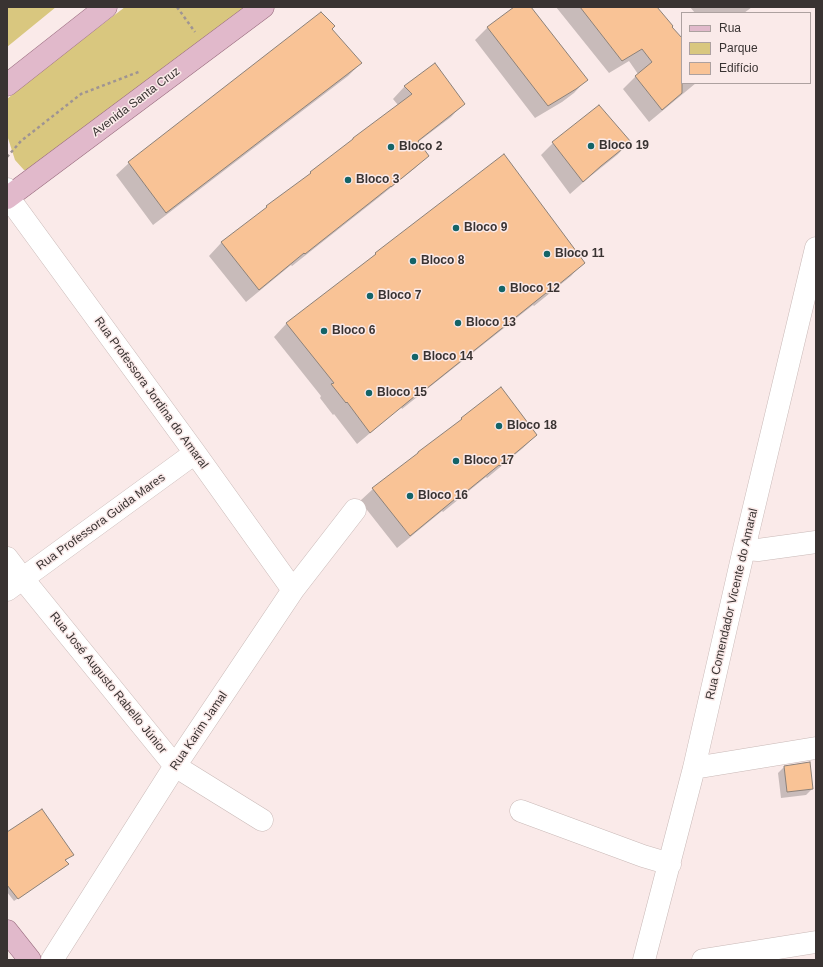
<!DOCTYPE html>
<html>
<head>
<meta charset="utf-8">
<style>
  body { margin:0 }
  #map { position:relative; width:823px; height:967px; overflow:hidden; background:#faeae9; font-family:Helvetica,sans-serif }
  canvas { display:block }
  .frame { position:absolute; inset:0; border:8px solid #393332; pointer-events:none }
  .legend { position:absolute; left:681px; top:12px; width:130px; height:72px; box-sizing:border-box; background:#faeae9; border:1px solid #ada1a0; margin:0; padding:5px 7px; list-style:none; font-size:12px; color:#393332 }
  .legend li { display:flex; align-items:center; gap:8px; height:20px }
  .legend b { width:20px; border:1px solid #ada1a0 }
</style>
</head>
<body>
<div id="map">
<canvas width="823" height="967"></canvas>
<div class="frame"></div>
<ul class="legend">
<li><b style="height:5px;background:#e1b9cb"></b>Rua</li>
<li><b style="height:11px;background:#d9c77f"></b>Parque</li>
<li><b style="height:11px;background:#f9c396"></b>Edifício</li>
</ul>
</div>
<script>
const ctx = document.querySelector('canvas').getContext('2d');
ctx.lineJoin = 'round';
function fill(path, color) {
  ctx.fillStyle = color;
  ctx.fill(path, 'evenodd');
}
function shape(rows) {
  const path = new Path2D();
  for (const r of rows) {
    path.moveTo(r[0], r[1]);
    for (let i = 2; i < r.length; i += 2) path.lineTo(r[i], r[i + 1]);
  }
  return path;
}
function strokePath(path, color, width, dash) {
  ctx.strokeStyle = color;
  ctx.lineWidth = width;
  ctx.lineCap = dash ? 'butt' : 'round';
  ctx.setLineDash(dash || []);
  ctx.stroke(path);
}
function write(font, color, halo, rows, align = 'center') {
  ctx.font = font + ' Helvetica,sans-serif';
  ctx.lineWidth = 3;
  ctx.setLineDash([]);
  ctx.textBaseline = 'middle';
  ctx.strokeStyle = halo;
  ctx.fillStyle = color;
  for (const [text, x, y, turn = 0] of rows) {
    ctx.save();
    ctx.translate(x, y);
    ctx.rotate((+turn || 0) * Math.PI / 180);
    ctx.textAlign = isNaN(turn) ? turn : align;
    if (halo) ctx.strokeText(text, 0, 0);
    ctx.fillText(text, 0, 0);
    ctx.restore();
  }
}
fill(shape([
  [7,7,56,7,7,47],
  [125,7,249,7,32,170,24,170,15,160,7,135,7,99,49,65]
]), '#d9c77f');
fill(shape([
  [516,7,529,7,586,80,574,93,562,102,535,118,475,40,488,27],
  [556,7,656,7,682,40,682,83,696,83,649,122,623,89,638,74,629,61,609,73],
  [690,7,752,7,744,13,695,13],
  [331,29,361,63,348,76,153,225,116,175,129,163],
  [405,86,463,104,451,117,418,142,427,156,415,168,378,198,292,266,291,265,246,302,209,256,221,243,261,213,304,179,311,173,398,105,393,99],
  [630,142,617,155,587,179,570,194,541,155,553,143],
  [413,225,583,263,571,276,534,306,533,305,402,409,401,407,357,444,334,414,333,415,320,398,321,396,274,337,286,324,369,260,376,254],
  [462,419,536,435,523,448,487,478,486,477,443,512,442,511,397,548,360,501,373,489,456,425],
  [784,767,812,789,806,795,781,798,778,773],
  [7,834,73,855,64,861,65,867,14,901,7,892]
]), '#0003');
const building = shape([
  [514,7,531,7,588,80,576,89,548,106,487,27,514,7],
  [580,7,657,7,673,26,672,27,682,38,682,93,662,110,635,76,652,62,642,49,622,61,580,7],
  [321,12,335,26,332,29,362,63,166,213,128,162,321,12],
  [435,63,465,104,418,141,429,156,391,187,391,186,305,254,304,253,259,290,221,242,267,207,266,206,311,173,310,172,353,139,353,138,412,94,404,86,435,63],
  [599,105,631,142,601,166,583,182,552,142,599,105],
  [504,154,585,263,547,294,546,293,416,397,415,396,370,433,347,402,346,403,331,384,334,383,286,323,376,254,375,253,504,154],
  [501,387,537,435,500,466,499,465,456,500,455,499,410,536,372,488,418,453,418,452,462,419,461,418,501,387],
  [810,762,813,789,787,792,784,766,810,762],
  [42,809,74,855,65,860,69,864,18,899,7,885,7,832,42,809]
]);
fill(building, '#f9c396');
strokePath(building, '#8c8179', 1);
const minor = shape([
  [7,189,8,197,195,453,293,590],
  [744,549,758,550,816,542],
  [7,558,23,579,175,766,262,820],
  [7,590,195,453],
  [694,768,816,748],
  [521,811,643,856,670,864],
  [52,960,175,766,293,590,355,510],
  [644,960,694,768,744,549,816,248],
  [703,960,816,942]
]);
const major = shape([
  [7,85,106,7],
  [7,198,263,7],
  [7,931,30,960]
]);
strokePath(minor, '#c9b9b7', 23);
strokePath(major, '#996c7f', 23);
strokePath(shape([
  [177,7,195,32],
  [7,157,21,141,81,94,141,71]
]), '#9f9493', 2.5, [3, 3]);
strokePath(minor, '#fff', 22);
strokePath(major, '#e1b9cb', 22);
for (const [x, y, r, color] of [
  [591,146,4,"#146468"],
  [391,147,4,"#146468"],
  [348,180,4,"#146468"],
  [456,228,4,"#146468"],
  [547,254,4,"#146468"],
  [413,261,4,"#146468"],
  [502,289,4,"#146468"],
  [370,296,4,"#146468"],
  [458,323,4,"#146468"],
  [324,331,4,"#146468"],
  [415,357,4,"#146468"],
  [369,393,4,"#146468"],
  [499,426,4,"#146468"],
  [456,461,4,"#146468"],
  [410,496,4,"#146468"]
]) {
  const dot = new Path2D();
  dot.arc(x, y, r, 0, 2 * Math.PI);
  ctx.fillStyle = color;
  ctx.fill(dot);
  strokePath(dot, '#faeae9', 1.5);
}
write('12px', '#393332', '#faeae9', [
  ["Avenida Santa Cruz",136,102,-37],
  ["Rua Professora Jordina do Amaral",151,393,54],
  ["Rua Professora Guida Mares",101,522,-36],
  ["Rua Comendador Vicente do Amaral",732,604,-77],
  ["Rua José Augusto Rabello Júnior",108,683,51],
  ["Rua Karim Jamal",199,731,-56]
]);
write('bold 12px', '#393332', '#faeae9', [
  ["Bloco 19",599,146],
  ["Bloco 2",399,147],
  ["Bloco 3",356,180],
  ["Bloco 9",464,228],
  ["Bloco 11",555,254],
  ["Bloco 8",421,261],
  ["Bloco 12",510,289],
  ["Bloco 7",378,296],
  ["Bloco 13",466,323],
  ["Bloco 6",332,331],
  ["Bloco 14",423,357],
  ["Bloco 15",377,393],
  ["Bloco 18",507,426],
  ["Bloco 17",464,461],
  ["Bloco 16",418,496]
], 'left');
</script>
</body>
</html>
